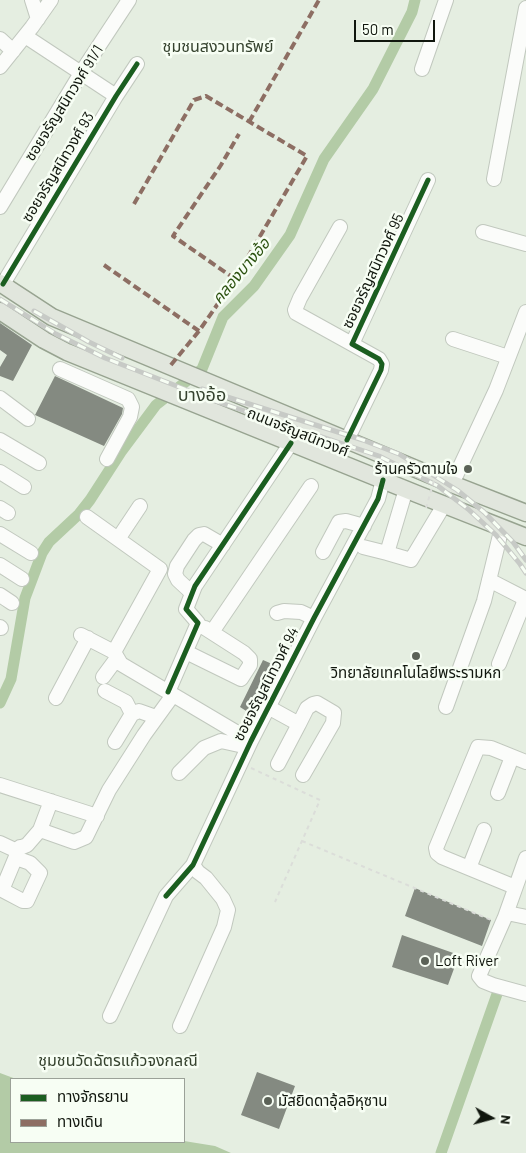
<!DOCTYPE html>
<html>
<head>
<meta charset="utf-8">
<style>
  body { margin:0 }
  #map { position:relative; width:526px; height:1153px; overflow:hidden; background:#e5eee1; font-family:Barlow,"Noto Sans Thai",sans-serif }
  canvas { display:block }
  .legend { position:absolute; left:10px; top:1078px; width:175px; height:65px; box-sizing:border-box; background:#f7fef4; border:1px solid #9ba198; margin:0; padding:6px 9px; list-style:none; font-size:15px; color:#10160d }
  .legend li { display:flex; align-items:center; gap:10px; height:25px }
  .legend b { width:25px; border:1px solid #9ba198 }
  .north { position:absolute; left:466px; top:1093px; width:50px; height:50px; -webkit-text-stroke:4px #f7fef4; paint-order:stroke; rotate:97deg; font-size:14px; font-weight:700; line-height:20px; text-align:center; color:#10160d }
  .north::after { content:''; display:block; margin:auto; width:18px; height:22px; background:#10160d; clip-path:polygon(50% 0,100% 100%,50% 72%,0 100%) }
  .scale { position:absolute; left:354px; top:20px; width:81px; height:22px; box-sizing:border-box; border:2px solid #10160d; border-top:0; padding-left:6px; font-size:15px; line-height:18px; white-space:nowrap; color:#10160d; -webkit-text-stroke:4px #f7fef4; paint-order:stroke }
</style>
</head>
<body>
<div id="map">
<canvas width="526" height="1153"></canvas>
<ul class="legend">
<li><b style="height:6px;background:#1b5e20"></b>ทางจักรยาน</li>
<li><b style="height:6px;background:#8d6e63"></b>ทางเดิน</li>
</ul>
<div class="north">N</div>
<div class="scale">50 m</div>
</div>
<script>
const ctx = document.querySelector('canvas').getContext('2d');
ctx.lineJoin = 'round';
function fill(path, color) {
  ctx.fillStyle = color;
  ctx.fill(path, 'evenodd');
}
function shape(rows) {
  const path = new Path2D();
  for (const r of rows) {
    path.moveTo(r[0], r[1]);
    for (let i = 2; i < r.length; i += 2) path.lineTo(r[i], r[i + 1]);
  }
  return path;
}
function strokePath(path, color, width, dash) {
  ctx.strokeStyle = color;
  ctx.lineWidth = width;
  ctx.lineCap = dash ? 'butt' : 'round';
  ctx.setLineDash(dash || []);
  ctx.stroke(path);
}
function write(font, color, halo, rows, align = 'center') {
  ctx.font = font + ' Barlow,"Noto Sans Thai",sans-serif';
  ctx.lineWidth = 5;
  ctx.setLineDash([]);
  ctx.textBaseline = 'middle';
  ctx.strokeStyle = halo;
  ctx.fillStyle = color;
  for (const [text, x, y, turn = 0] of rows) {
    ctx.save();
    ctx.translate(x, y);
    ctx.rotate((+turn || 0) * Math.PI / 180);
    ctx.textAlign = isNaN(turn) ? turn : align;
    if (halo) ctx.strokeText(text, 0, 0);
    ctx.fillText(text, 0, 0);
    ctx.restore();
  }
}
fill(shape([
  [0,1073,16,1079,11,1079,11,1142,184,1141,215,1146,231,1153,0,1153]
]), '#b3cba6');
strokePath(shape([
  [0,703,11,679,25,598,42,553,49,542,79,514,90,500,121,452,156,405,202,369,223,317,254,286,290,235,324,159,373,89,412,12,415,0],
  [441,1153,497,994]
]), '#b3cba6', 11);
fill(shape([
  [0,323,32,345,13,381,0,376,0,367,7,355,0,350],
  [55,376,123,408,122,414,104,446,35,415],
  [263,660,279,667,254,716,240,707],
  [415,888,491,920,482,946,405,916],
  [402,935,459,955,448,985,392,967],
  [257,1072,295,1086,279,1129,241,1115]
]), '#848a81');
const minor = shape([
  [32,0,38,19],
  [25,36,116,96],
  [0,39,13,51],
  [0,67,32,27,51,0],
  [422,69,446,0],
  [494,179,526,8],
  [0,207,81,73,129,0],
  [340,227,300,298,295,310,296,313,352,344],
  [483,232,526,244],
  [3,284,116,96,137,64],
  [453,339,508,357],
  [60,369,128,399,132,407,130,417,107,459],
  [0,398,28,419],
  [0,440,39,463],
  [347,440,381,370,382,364,379,359,352,344,428,180],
  [0,472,24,487],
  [452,484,496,390,526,312],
  [0,508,8,513],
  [87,517,160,569,114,652],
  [0,534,31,553],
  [118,539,140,506],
  [363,547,387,553,406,489],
  [323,552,339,522,346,521,364,526],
  [387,553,411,560,444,505],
  [0,565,22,579],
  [489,580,524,598,523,605,499,664],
  [192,593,178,580,175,574,177,566,194,540,199,535,204,534,223,545],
  [0,595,12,603],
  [277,613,284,611,301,612,314,618],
  [0,627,1,628],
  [212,632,311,486],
  [81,635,114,652,121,664,251,741],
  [186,652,241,679,250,665,250,659,244,653,205,628],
  [103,677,117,658],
  [105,691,126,702,132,714],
  [168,692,198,623,186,609,195,586,291,443],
  [56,698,88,638],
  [268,707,299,724,307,708,313,704,317,703,334,713,333,723,303,775],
  [446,707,484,601,502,527],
  [115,742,132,714,139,711,156,717],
  [278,764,299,724],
  [179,773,204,748,221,741,248,747],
  [0,785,97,816],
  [498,793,512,757],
  [40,830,51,801],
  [0,843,15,850,27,845,40,830,74,842,86,837,109,790,144,735,173,695],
  [16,858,30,863,40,873,27,901,23,901,2,890,20,847],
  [526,858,505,917,479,976,483,981,493,985,526,994],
  [469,868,484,830],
  [515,887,442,857,437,853,436,848,478,747,491,748,526,762],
  [507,913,526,917],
  [110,1016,166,896,193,865,251,741,314,618,378,499,383,480],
  [180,1026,224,927,228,910,223,899,206,878,198,872,193,865]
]);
const major = shape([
  [0,283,52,317,452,484,526,513],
  [0,311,44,340,67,352,417,494,526,537]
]);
strokePath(minor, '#c1c8be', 16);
strokePath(major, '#97a390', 19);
strokePath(shape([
  [251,768,320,800,275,902],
  [302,841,491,920]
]), '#dbddd9', 2, [4, 4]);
strokePath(minor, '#fbfcfa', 14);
strokePath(major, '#e1e6dd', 16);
const rail = shape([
  [0,299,56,334,105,358,215,401,379,456,438,486,468,509,496,535,520,564,526,573],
  [34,311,89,342,122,358],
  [202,389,363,440,399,454,457,490,484,512,513,542,526,560]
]);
strokePath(rail, '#c7cac6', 5);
strokePath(rail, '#f7fef4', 3, [9]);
strokePath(shape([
  [426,508,438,467]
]), '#dbddd9', 2, [4, 4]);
strokePath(shape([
  [249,122,319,0],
  [134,204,194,100,206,96,307,156,235,279,199,331,170,366],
  [104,265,199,331],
  [235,279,173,236,221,165,239,134]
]), '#8d6e63', 4, [8, 4]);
strokePath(shape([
  [3,284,116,96,137,64],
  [347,440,381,370,382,364,379,359,352,344,428,180],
  [168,692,198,623,186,609,195,586,291,443],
  [166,896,193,865,251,741,314,618,378,499,383,480]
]), '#1b5e20', 5);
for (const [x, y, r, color] of [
  [468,469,5,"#5b6257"],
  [416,656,5,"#5b6257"],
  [425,961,5,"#5b6257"],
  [268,1101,5,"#5b6257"]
]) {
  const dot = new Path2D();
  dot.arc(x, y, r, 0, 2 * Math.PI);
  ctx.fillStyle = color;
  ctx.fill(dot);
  strokePath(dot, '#f7fef4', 2);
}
write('15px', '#10160d', '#f7fef4', [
  ["ซอยจรัญสนิทวงศ์ 91/1",64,103,-58],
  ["ซอยจรัญสนิทวงศ์ 93",58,167,-59],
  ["ซอยจรัญสนิทวงศ์ 95",373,271,-65],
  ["ถนนจรัญสนิทวงศ์",298,432,22],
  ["ซอยจรัญสนิทวงศ์ 94",266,684,-63]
]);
write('15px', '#10160d', '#f7fef4', [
  ["ร้านครัวตามใจ",458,469,"right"],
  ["วิทยาลัยเทคโนโลยีพระรามหก",416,673,"center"],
  ["Loft River",435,961],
  ["มัสยิดดาอุ้ลอิหุซาน",278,1101]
], 'left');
write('16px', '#35422e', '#f7fef4', [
  ["ชุมชนสงวนทรัพย์",218,47],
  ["ชุมชนวัดฉัตรแก้วจงกลณี",118,1061]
]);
write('italic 16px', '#2c5210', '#f7fef4', [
  ["คลองบางอ้อ",241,271,-50]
]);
write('18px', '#35422e', '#f7fef4', [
  ["บางอ้อ",202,395]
]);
</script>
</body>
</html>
